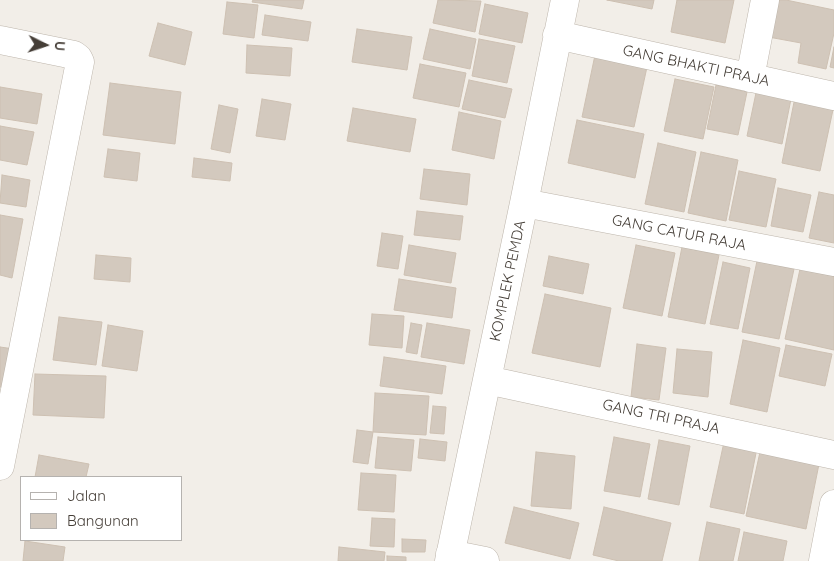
<!DOCTYPE html>
<html>
<head>
<meta charset="utf-8">
<style>
  body { margin:0 }
  #map { position:relative; width:834px; height:561px; overflow:hidden; background:#f2eee8; font-family:Quicksand,sans-serif }
  canvas { display:block }
  .legend { position:absolute; left:20px; top:476px; width:162px; height:65px; box-sizing:border-box; background:#fff; border:1px solid #b5b2af; margin:0; padding:6px 9px; list-style:none; font-size:15px; color:#453e37 }
  .legend li { display:flex; align-items:center; gap:10px; height:25px }
  .legend b { width:25px; border:1px solid #b5b2af }
  .north { position:absolute; left:20px; top:20px; width:50px; height:50px; -webkit-text-stroke:4px #fff; paint-order:stroke; rotate:94deg; font-size:14px; font-weight:700; line-height:20px; text-align:center; color:#453e37 }
  .north::after { content:''; display:block; margin:auto; width:18px; height:22px; background:#453e37; clip-path:polygon(50% 0,100% 100%,50% 72%,0 100%) }
</style>
</head>
<body>
<div id="map">
<canvas width="834" height="561"></canvas>
<ul class="legend">
<li><b style="height:6px;background:#fff"></b>Jalan</li>
<li><b style="height:14px;background:#d3c9be"></b>Bangunan</li>
</ul>
<div class="north">U</div>
</div>
<script>
const ctx = document.querySelector('canvas').getContext('2d');
ctx.lineJoin = 'round';
function fill(path, color) {
  ctx.fillStyle = color;
  ctx.fill(path, 'evenodd');
}
function shape(rows) {
  const path = new Path2D();
  for (const r of rows) {
    path.moveTo(r[0], r[1]);
    for (let i = 2; i < r.length; i += 2) path.lineTo(r[i], r[i + 1]);
  }
  return path;
}
function strokePath(path, color, width, dash) {
  ctx.strokeStyle = color;
  ctx.lineWidth = width;
  ctx.lineCap = dash ? 'butt' : 'round';
  ctx.setLineDash(dash || []);
  ctx.stroke(path);
}
function write(font, color, halo, rows, align = 'center') {
  ctx.font = font + ' Quicksand,sans-serif';
  ctx.lineWidth = 4;
  ctx.setLineDash([]);
  ctx.textBaseline = 'middle';
  ctx.strokeStyle = halo;
  ctx.fillStyle = color;
  for (const [text, x, y, turn = 0] of rows) {
    ctx.save();
    ctx.translate(x, y);
    ctx.rotate((+turn || 0) * Math.PI / 180);
    ctx.textAlign = isNaN(turn) ? turn : align;
    if (halo) ctx.strokeText(text, 0, 0);
    ctx.fillText(text, 0, 0);
    ctx.restore();
  }
}
const building = shape([
  [253,0,304,0,302,9,252,2,253,0],
  [438,0,481,1,475,32,433,23,438,0],
  [607,0,654,0,652,9,607,0],
  [677,0,734,0,725,43,671,32,677,0],
  [770,0,786,0,834,10,834,33,826,69,798,63,801,43,763,36,770,0],
  [227,2,258,5,254,38,223,34,227,2],
  [485,4,528,13,522,43,479,34,485,4],
  [265,15,311,22,308,41,262,35,265,15],
  [158,23,192,32,185,65,149,56,158,23],
  [357,29,412,37,407,70,352,62,357,29],
  [430,29,476,39,470,69,423,59,430,29],
  [479,39,515,46,507,83,472,76,479,39],
  [247,45,292,48,290,76,246,73,247,45],
  [834,47,834,68,830,67,834,47],
  [595,55,647,67,634,127,582,117,595,55],
  [420,64,466,73,459,107,413,98,420,64],
  [675,79,714,87,703,139,664,131,675,79],
  [469,80,512,89,505,118,462,109,469,80],
  [110,83,181,92,175,144,103,135,110,83],
  [716,85,747,92,738,135,707,129,716,85],
  [0,87,42,94,37,124,0,118,0,87],
  [757,88,792,94,782,144,747,136,757,88],
  [796,92,834,105,820,171,782,163,796,92],
  [262,99,291,104,285,140,256,136,262,99],
  [219,105,238,109,230,153,211,149,219,105],
  [353,108,416,119,410,152,347,141,353,108],
  [459,112,501,121,494,159,452,150,459,112],
  [577,120,644,134,635,178,568,163,577,120],
  [0,126,34,132,27,165,0,160,0,126],
  [658,143,696,152,684,212,645,204,658,143],
  [108,149,140,153,137,181,104,177,108,149],
  [701,152,738,160,726,221,688,213,701,152],
  [194,158,232,163,230,181,192,177,194,158],
  [424,169,470,174,467,205,420,199,424,169],
  [739,171,776,179,766,227,729,220,739,171],
  [2,175,30,180,26,207,0,203,2,175],
  [778,188,811,195,803,232,771,226,778,188],
  [819,192,834,195,834,243,809,238,819,192],
  [417,211,463,216,460,240,414,235,417,211],
  [0,215,23,219,12,278,0,275,0,215],
  [382,233,403,236,398,269,377,266,382,233],
  [409,245,456,253,451,283,404,275,409,245],
  [636,245,675,253,662,316,623,308,636,245],
  [682,247,719,255,705,324,668,317,682,247],
  [96,255,131,258,130,282,94,279,96,255],
  [549,256,589,264,583,294,543,286,549,256],
  [757,261,794,269,779,339,742,332,757,261],
  [723,262,750,268,738,329,710,324,723,262],
  [800,269,834,276,834,350,785,339,800,269],
  [399,279,456,288,452,318,394,310,399,279],
  [545,294,611,308,600,367,532,353,545,294],
  [372,314,404,316,402,348,369,345,372,314],
  [59,317,102,322,96,365,53,360,59,317],
  [411,323,422,325,417,354,406,352,411,323],
  [427,323,470,330,464,364,421,357,427,323],
  [108,325,143,331,137,371,102,366,108,325],
  [743,340,780,348,767,412,730,404,743,340],
  [637,344,666,348,659,400,631,397,637,344],
  [786,345,832,354,825,386,779,376,786,345],
  [0,347,14,349,10,388,0,387,0,347],
  [677,349,712,352,708,397,673,393,677,349],
  [384,357,446,366,442,394,380,386,384,357],
  [35,374,106,376,104,418,33,415,35,374],
  [375,393,429,396,426,435,373,432,375,393],
  [433,406,446,407,444,434,430,433,433,406],
  [357,430,373,432,368,464,353,462,357,430],
  [378,437,414,440,411,471,375,468,378,437],
  [614,437,650,444,640,497,604,491,614,437],
  [420,439,447,442,445,461,418,458,420,439],
  [659,440,690,446,679,505,648,499,659,440],
  [724,442,757,448,744,514,710,507,724,442],
  [536,452,575,456,571,509,531,506,536,452],
  [760,452,819,464,806,529,746,516,760,452],
  [39,455,89,464,86,477,35,477,39,455],
  [361,473,396,475,394,512,358,510,361,473],
  [514,507,579,523,570,559,505,543,514,507],
  [604,507,671,523,662,561,619,561,593,555,604,507],
  [372,518,395,519,394,547,370,546,372,518],
  [707,522,740,529,733,561,699,561,707,522],
  [744,532,787,541,783,561,738,561,744,532],
  [402,539,426,540,425,552,402,552,402,539],
  [25,541,65,547,63,561,23,561,25,541],
  [339,547,385,552,384,561,338,561,339,547],
  [387,556,406,557,406,561,387,561,387,556]
]);
fill(building, '#d3c9be');
strokePath(building, '#cdc0b2', 1);
const street = shape([
  [557,35,834,96],
  [0,40,74,55,78,58,80,62,0,466],
  [750,78,765,0],
  [524,203,834,262],
  [487,380,834,455],
  [450,554,485,561],
  [449,561,524,203,565,0],
  [823,561,834,504]
]);
strokePath(street, '#bdb5ab', 29);
strokePath(street, '#fff', 28);
write('15px', '#453e37', '#fff', [
  ["GANG BHAKTI PRAJA",696,66,12],
  ["GANG CATUR RAJA",679,233,11],
  ["KOMPLEK PEMDA",508,281,-78],
  ["GANG TRI PRAJA",661,417,12]
]);
</script>
</body>
</html>
